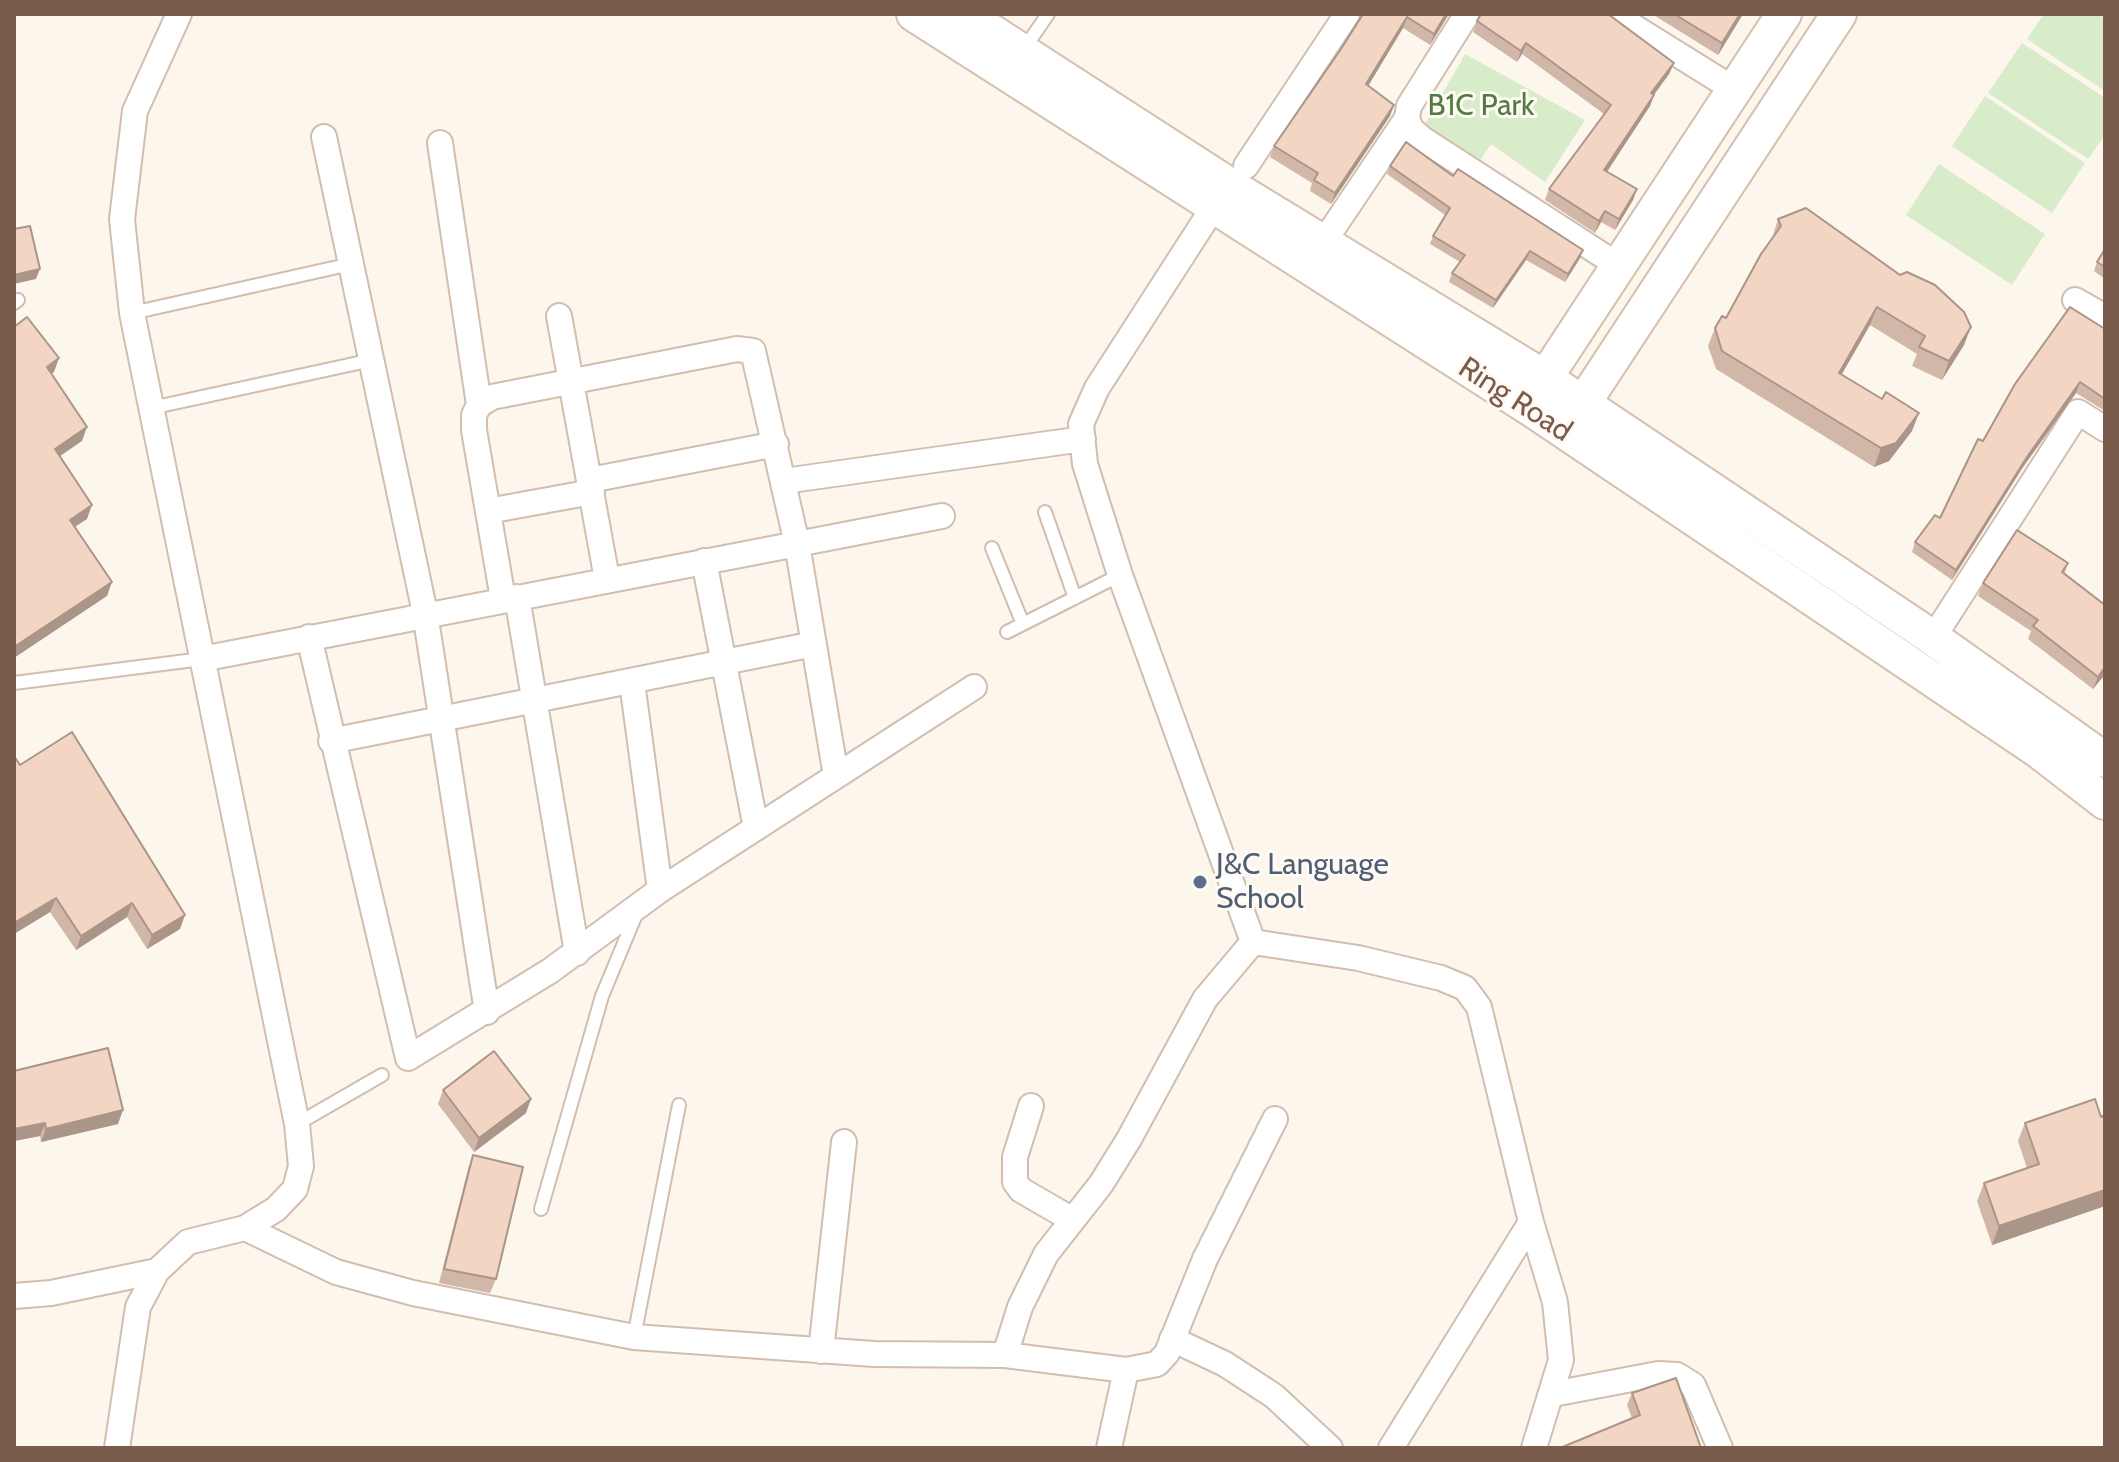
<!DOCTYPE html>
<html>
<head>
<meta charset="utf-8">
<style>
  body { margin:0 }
  #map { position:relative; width:2119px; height:1462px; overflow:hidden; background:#fdf6ec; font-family:Cabin,sans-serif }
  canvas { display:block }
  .frame { position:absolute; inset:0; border:16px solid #7a5c4d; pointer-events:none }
</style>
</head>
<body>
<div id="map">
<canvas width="2119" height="1462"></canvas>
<div class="frame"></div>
</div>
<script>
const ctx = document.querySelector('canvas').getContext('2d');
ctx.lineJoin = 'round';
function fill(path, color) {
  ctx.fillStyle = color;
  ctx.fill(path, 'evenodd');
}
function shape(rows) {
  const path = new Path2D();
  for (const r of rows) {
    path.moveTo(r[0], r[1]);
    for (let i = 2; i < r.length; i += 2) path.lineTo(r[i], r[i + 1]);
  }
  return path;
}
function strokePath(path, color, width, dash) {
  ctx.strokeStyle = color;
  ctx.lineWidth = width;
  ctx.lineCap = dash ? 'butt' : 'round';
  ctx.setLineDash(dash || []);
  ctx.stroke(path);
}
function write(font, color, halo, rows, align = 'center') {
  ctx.font = font + ' Cabin,sans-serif';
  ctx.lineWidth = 6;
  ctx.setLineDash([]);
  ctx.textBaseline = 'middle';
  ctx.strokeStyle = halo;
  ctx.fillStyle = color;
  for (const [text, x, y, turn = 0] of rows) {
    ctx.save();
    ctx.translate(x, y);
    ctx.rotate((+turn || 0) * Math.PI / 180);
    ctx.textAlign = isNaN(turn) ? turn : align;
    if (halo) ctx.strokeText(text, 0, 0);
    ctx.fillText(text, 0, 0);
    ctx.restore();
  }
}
fill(shape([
  [2044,14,2098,14,2105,19,2105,91,2027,39],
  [2022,43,2105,98,2105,135,2088,159,1988,93],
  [1465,54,1585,120,1545,182,1491,144,1475,168,1420,133],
  [1985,96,2085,163,2052,213,1952,146],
  [1939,164,2045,234,2012,285,1906,215]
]), '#d8ecc9');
const lane = shape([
  [1024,49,1048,14],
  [14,303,18,300],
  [132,313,351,264],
  [151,408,372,360],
  [1045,512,1075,598],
  [992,548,1023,624],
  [1007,632,1120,575],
  [14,683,202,659],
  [297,1124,382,1075],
  [541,1209,602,996,637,912],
  [634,1337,679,1105]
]);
const street = shape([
  [1467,14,1409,106,1407,118,1411,129,1421,138,1619,266],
  [1613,14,1735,90],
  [324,137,425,613,487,1012],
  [440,143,479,405],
  [1246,166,1347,14],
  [1220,192,1213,208,1097,388,1081,424,1085,464,1120,575,1253,942],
  [1323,243,1407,118],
  [2075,300,2105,317],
  [559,316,607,579],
  [590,480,776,444],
  [784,481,1083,439],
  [488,511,592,492],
  [704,561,756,828],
  [517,597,577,953],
  [503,599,474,430,474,415,479,405,492,397,737,349,753,351,797,544,836,776],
  [309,637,408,1058,550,971,660,890,974,687],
  [1933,638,2078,412,2105,429],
  [202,659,942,516],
  [632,682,660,890],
  [331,741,814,644],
  [1253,942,1358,958,1441,978,1465,988,1479,1007,1531,1222,1555,1302,1561,1360,1534,1448],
  [1031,1106,1015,1157,1015,1182,1021,1190,1071,1219],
  [245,1228,336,1272,413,1293,634,1337,874,1354,1005,1355,1020,1307,1046,1254,1101,1184,1129,1139,1205,999,1253,942],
  [14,1296,51,1293,157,1271],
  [1172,1339,1225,1364,1274,1396,1330,1448],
  [821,1351,844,1142],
  [1005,1355,1126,1370,1157,1364,1167,1353,1205,1259,1275,1119],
  [1553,1394,1658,1374,1677,1375,1693,1385,1720,1448],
  [117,1448,138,1307,157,1271,188,1242,245,1228,276,1209,295,1189,301,1166,297,1124,132,313,122,219,135,111,179,14],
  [1109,1448,1126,1370],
  [1391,1448,1531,1222]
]);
const secondary = shape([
  [914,14,1533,410,2039,751,2105,802],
  [964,14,1232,187,1545,378,1933,638,2105,760],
  [1537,399,1545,378,1784,14],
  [1573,427,1582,405,1839,14]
]);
strokePath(lane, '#d1beb0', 16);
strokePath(street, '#d1beb0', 28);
strokePath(secondary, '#d6c0b0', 38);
strokePath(lane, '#fff', 12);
strokePath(street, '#fff', 24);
strokePath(secondary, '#fff', 34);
fill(shape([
  [1363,14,1449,14,1430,45,1403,28,1368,86,1390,116,1331,204,1310,191,1312,183,1270,157,1274,146,1341,49],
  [1652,14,1743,14,1718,55],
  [1477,21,1674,63,1669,74,1654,95,1650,106,1607,172,1637,189,1633,200,1615,230,1601,222,1595,233,1545,200,1549,189,1604,114,1522,54,1517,62,1473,32],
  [1390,166,1453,176,1580,258,1565,282,1526,260,1493,308,1449,282,1452,273,1460,262,1430,244,1433,236,1445,215,1387,174],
  [1778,219,1964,345,1942,380,1912,366,1917,354,1870,325,1842,374,1912,431,1889,461,1874,467,1716,369,1708,346,1715,328,1726,318,1772,239],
  [2105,249,2105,279,2094,271,2097,262],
  [2105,329,2105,411,2076,393,2023,467,1952,580,1912,552,1915,542,1940,518,1983,441],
  [2068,563,2065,573,2105,605,2105,680,2102,678,2093,689,2028,639,2031,631,1978,596,1983,583],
  [14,756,20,765,180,929,147,949,127,917,76,950,50,912,14,934],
  [14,1071,118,1124,41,1142,40,1136,14,1141],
  [443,1090,526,1113,474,1152,438,1104],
  [2105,1115,2105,1206,1992,1245,1977,1201,1984,1183,2027,1168,2018,1141,2025,1123],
  [473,1155,496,1279,490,1293,439,1283,468,1169],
  [1632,1393,1701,1448,1632,1418,1627,1405]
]), '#d1b7a8');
fill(shape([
  [1446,14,1449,14,1430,45,1434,34],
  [1740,14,1743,14,1718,55,1722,43],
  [1407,17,1403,28,1362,96,1366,84],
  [1526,43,1522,54,1517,62,1521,51],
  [1674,63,1669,74,1647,104,1651,93],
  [1654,95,1650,106,1600,182,1604,170],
  [1394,105,1390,116,1331,204,1335,193],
  [1637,189,1633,200,1615,230,1619,219],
  [1605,211,1601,222,1595,233,1599,221],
  [1583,250,1580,258,1565,282,1568,274],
  [1530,251,1526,260,1493,308,1496,300],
  [40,269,36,279,14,284,14,275],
  [1877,307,1870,325,1832,391,1839,373],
  [1971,327,1964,345,1942,380,1949,361],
  [59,358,54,372,41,381,47,367],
  [2080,382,2076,393,2023,467,1952,580,1956,570,2027,457],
  [1919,413,1912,431,1889,461,1874,467,1881,448],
  [87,427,82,441,50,463,55,449],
  [92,505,87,519,64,534,70,520],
  [112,582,107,596,14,658,14,647],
  [2105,667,2102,678,2093,689,2098,677],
  [56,898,50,912,14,934,14,923],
  [132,903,127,917,76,950,81,936],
  [185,915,180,929,147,949,152,935],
  [531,1099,526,1113,474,1152,479,1138],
  [123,1110,118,1124,41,1142,46,1129],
  [45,1123,40,1136,14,1141,14,1129],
  [2105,1190,2105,1206,1992,1245,1999,1226]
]), '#aa9588');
const building = shape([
  [1363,14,1446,14,1434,34,1407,17,1366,84,1394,105,1335,193,1314,180,1318,173,1274,146,1341,49,1363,14],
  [1481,14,1608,14,1674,63,1651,93,1654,95,1604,170,1637,189,1619,219,1605,211,1599,221,1549,189,1611,105,1526,43,1521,51,1477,21,1481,14],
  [1674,14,1740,14,1722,43,1674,14],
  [1406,142,1453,176,1458,169,1583,250,1568,274,1530,251,1496,300,1452,273,1465,255,1433,236,1450,208,1390,166,1406,142],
  [1806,208,1900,275,1907,272,1935,285,1964,312,1971,327,1949,361,1919,347,1925,336,1877,307,1839,373,1882,399,1886,392,1919,413,1896,443,1881,448,1722,351,1715,328,1722,316,1726,318,1761,254,1781,226,1778,219,1806,208],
  [30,226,40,269,14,275,14,229,30,226],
  [2105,249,2105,267,2097,262,2105,249],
  [2070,307,2105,329,2105,399,2080,382,2027,457,1956,570,1915,542,1935,515,1940,518,1978,439,1983,441,2015,384,2070,307],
  [27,317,59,358,47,367,87,427,55,449,92,505,70,520,112,582,14,647,14,327,27,317],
  [2017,530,2068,563,2062,572,2105,605,2105,667,2098,677,2033,626,2038,620,1983,583,2017,530],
  [72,732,185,915,152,935,132,903,81,936,56,898,14,923,14,756,20,765,72,732],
  [108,1048,123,1110,46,1129,45,1123,14,1129,14,1071,108,1048],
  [494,1051,531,1099,479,1138,443,1090,494,1051],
  [2095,1099,2101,1117,2105,1115,2105,1190,1999,1226,1984,1183,2039,1164,2025,1123,2095,1099],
  [473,1155,523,1167,496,1279,444,1269,473,1155],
  [1676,1378,1701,1448,1560,1448,1640,1415,1632,1393,1676,1378]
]);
fill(building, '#f3d5c3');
strokePath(building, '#aa9588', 2);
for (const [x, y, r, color] of [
  [1200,882,8,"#5c6f8a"]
]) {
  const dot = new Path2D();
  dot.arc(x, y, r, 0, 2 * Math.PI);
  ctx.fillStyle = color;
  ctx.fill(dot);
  strokePath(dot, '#fffaf3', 3);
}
write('30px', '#537a41', '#fffaf3', [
  ["B1C Park",1481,106]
]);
write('30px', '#7a5c4d', '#fffaf3', [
  ["Ring Road",1515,400,33]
]);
write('30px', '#4e5e75', '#fffaf3', [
  ["J&C Language",1216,865],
  ["School",1216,899]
], 'left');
</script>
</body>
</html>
